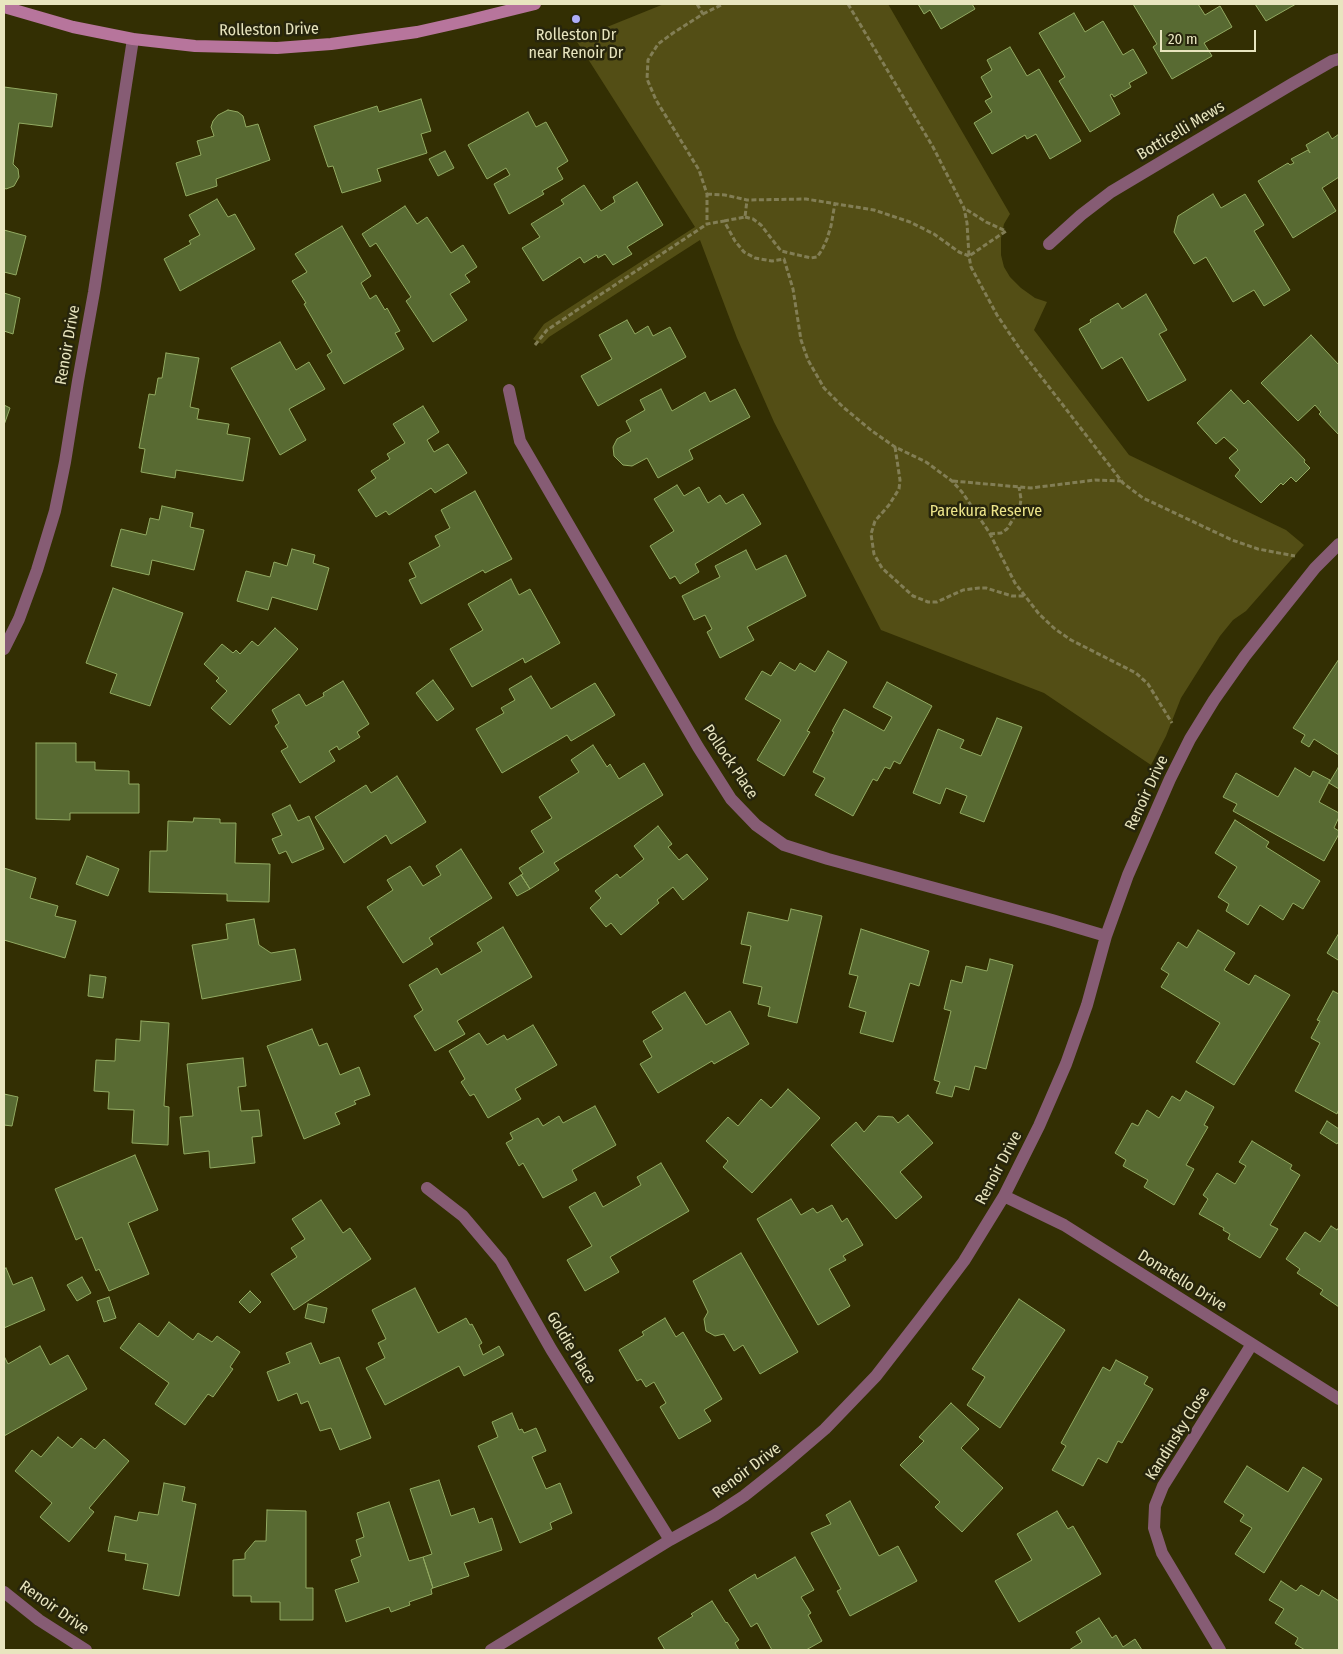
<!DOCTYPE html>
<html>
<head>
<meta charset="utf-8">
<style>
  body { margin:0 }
  #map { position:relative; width:1343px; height:1654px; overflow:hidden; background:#332f03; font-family:"Fira Sans Condensed",sans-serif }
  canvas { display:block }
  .frame { position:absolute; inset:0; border:5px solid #e8e5bf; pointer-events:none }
  .scale { position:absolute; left:1160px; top:30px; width:96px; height:22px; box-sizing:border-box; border:2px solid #e8e5bf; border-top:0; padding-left:6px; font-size:15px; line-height:18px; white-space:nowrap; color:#e8e5bf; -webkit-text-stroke:4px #27250c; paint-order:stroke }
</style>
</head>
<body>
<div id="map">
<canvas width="1343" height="1654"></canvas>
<div class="frame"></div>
<div class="scale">20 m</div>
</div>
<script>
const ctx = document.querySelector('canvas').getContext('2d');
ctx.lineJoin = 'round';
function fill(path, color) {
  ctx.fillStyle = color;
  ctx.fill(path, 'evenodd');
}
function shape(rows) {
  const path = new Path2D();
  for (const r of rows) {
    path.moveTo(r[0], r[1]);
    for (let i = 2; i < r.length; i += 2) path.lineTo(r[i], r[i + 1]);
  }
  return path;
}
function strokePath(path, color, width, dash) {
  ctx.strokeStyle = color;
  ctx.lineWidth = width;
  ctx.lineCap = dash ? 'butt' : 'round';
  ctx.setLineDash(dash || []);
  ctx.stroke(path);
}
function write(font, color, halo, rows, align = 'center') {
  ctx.font = font + ' "Fira Sans Condensed",sans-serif';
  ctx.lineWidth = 5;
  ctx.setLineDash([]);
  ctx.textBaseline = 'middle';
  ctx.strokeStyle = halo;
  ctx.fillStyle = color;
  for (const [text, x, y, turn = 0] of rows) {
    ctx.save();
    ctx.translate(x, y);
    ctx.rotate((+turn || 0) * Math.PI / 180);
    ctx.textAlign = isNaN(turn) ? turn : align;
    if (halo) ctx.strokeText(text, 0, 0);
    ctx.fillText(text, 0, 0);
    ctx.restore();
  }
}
fill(shape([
  [664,4,888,4,1010,214,1004,224,1001,238,1001,255,1004,267,1010,277,1021,288,1035,298,1047,302,1034,330,1129,455,1286,530,1304,545,1246,611,1233,620,1220,636,1181,698,1166,736,1151,765,1044,693,881,630,774,422,737,338,700,240,549,337,542,344,533,339,544,324,695,227,574,37,607,27]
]), '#534e15');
const building = shape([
  [918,4,972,4,975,9,941,29,930,10,924,14,918,4],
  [1133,4,1198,4,1205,15,1220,6,1232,27,1204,43,1212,56,1172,79,1153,47,1157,44,1133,4],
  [1255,4,1296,4,1266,21,1255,4],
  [1074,13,1085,32,1103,21,1123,55,1133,49,1147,73,1129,83,1131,87,1114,97,1112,94,1110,95,1120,114,1090,132,1059,81,1065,77,1039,33,1074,13],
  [1010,47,1027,76,1039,69,1081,141,1050,159,1036,134,1027,139,1025,135,992,154,974,123,992,112,985,101,992,97,981,77,992,70,987,60,1010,47],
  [4,87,57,94,52,127,19,123,13,164,18,169,19,177,14,186,6,189,4,188,4,87],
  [421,99,431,131,421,134,427,153,377,169,381,181,342,193,333,166,328,167,314,126,377,106,379,112,421,99],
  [228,110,238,112,243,116,246,127,258,124,270,160,216,179,217,186,186,196,176,163,201,155,197,141,214,136,211,127,213,121,218,115,228,110],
  [528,112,536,127,546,122,568,161,557,168,563,179,542,191,544,194,509,214,494,184,510,175,506,168,487,179,468,145,528,112],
  [1328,132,1332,139,1339,134,1339,177,1322,188,1336,211,1293,238,1258,181,1288,163,1290,165,1294,163,1291,159,1308,150,1310,153,1306,145,1328,132],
  [445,151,454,168,438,176,429,159,445,151],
  [637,182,663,225,627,247,632,254,613,265,605,254,598,258,597,255,584,263,580,257,543,281,522,248,540,237,531,224,564,204,561,200,584,185,601,211,615,202,613,197,637,182],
  [1213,194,1221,208,1245,194,1264,225,1254,231,1290,290,1264,306,1254,290,1233,302,1206,257,1194,264,1174,232,1178,216,1213,194],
  [217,199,228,217,235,214,255,249,180,291,164,259,191,244,189,241,200,235,189,215,217,199],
  [405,206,417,224,427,217,451,253,463,245,477,267,465,275,470,282,450,294,467,320,433,342,406,301,411,297,376,243,370,247,362,234,405,206],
  [342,226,371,276,361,283,370,299,376,295,385,310,387,308,400,331,395,333,404,349,344,384,327,355,332,352,304,304,306,303,292,281,307,272,295,254,342,226],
  [4,230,26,236,16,275,4,272,4,230],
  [4,293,20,298,13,334,4,331,4,293],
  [1146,294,1167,330,1159,334,1186,380,1148,401,1122,357,1102,369,1079,329,1091,322,1090,320,1118,303,1122,309,1146,294],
  [627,320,635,334,648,326,653,336,670,327,686,357,598,406,581,376,612,359,599,335,627,320],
  [1311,335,1339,365,1339,435,1319,414,1321,412,1315,405,1298,421,1261,383,1311,335],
  [280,342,296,370,309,362,325,389,289,409,306,440,280,455,231,368,280,342],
  [166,353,199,358,190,407,199,409,197,419,229,424,227,434,250,438,243,481,176,470,175,478,141,472,145,449,139,448,149,394,155,395,158,378,162,378,166,353],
  [661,389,672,411,705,392,710,402,735,389,750,417,689,450,693,459,658,478,647,458,632,466,623,465,614,456,613,447,617,439,631,431,626,421,645,410,640,400,661,389],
  [1231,390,1244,404,1248,400,1305,460,1304,462,1310,468,1296,482,1291,477,1283,485,1281,483,1261,503,1235,476,1240,470,1229,458,1238,450,1224,437,1216,444,1197,423,1231,390],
  [4,405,10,408,4,425,4,405],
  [423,406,439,432,427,440,434,452,448,444,467,473,435,493,431,488,389,515,386,511,376,517,358,490,376,478,371,471,390,459,387,454,405,443,393,424,423,406],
  [677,485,684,496,699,487,708,503,720,495,726,504,743,494,761,524,695,564,699,572,680,584,675,576,670,579,650,546,674,531,654,499,677,485],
  [475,491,512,559,485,573,483,570,421,604,409,580,416,577,409,563,440,546,435,536,450,528,441,510,475,491],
  [162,506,193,513,190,527,204,530,194,570,152,560,149,575,111,566,121,529,146,535,150,518,159,520,162,506],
  [292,549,315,555,313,563,329,568,317,610,272,597,268,610,237,601,246,571,270,577,274,562,287,566,292,549],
  [746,550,756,570,786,555,806,596,747,627,754,640,720,658,707,632,712,629,705,615,694,620,682,596,720,577,715,566,746,550],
  [511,579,519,595,530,589,560,643,525,663,523,658,472,687,450,649,483,630,468,604,511,579],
  [113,588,183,613,150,706,110,693,117,674,86,663,113,588],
  [275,628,298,649,230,725,211,708,227,691,216,681,219,678,204,664,222,644,233,653,236,650,240,654,252,641,258,646,275,628],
  [828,651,847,662,807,731,810,732,784,776,757,760,781,720,745,699,762,671,771,676,780,662,795,671,800,663,815,672,828,651],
  [1339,659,1339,755,1314,739,1309,747,1301,742,1305,735,1293,728,1339,659],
  [531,676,551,709,595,683,615,715,571,741,567,735,502,773,476,729,504,713,501,708,515,700,509,689,531,676],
  [433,680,454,709,437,721,416,693,433,680],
  [343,681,369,724,357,732,360,737,339,750,337,746,329,751,335,761,300,783,281,751,288,747,275,726,279,723,272,710,299,694,306,706,324,696,323,693,343,681],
  [887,682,932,706,900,764,894,761,890,769,885,767,877,781,873,779,853,816,815,795,825,778,813,772,834,732,832,731,844,709,884,731,892,717,873,707,887,682],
  [997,718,1022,727,984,822,960,813,967,796,946,788,940,804,913,793,938,729,964,740,960,748,981,756,997,718],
  [36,743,76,743,76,762,95,762,95,770,129,771,129,784,139,784,139,813,70,813,70,820,36,819,36,743],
  [593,745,607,767,610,764,619,779,644,763,663,795,554,863,559,870,530,889,521,875,523,874,519,868,544,852,531,831,552,818,539,797,579,772,571,760,593,745],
  [1295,768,1310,777,1313,771,1330,780,1319,802,1339,813,1339,817,1334,828,1339,831,1339,834,1324,861,1233,811,1237,804,1223,797,1236,773,1278,797,1295,768],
  [1338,768,1339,769,1339,789,1329,783,1338,768],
  [397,776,426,822,391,844,386,835,344,863,315,817,366,785,371,793,397,776],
  [290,805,298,821,309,816,324,849,292,863,286,851,279,854,272,839,282,835,272,814,290,805],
  [194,818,220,819,220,823,236,823,235,863,270,864,269,902,227,901,227,894,149,892,150,851,167,851,168,821,193,822,194,818],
  [1235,820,1269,842,1266,847,1320,881,1303,909,1293,903,1283,920,1260,905,1248,925,1226,911,1229,904,1218,897,1237,867,1215,853,1235,820],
  [658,826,672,844,668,847,679,860,687,854,708,879,683,900,673,887,657,900,659,903,621,935,611,923,606,927,590,908,601,898,595,891,617,874,620,878,644,859,634,846,658,826],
  [461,849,492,898,429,938,433,944,403,963,367,907,393,890,387,880,410,866,423,886,441,875,436,866,461,849],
  [87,856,119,869,108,896,76,884,87,856],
  [4,868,36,878,30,898,58,906,55,916,76,921,65,958,4,940,4,868],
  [521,875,530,889,517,896,509,883,521,875],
  [791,909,822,916,797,1023,768,1016,770,1007,758,1004,762,987,743,983,751,946,741,944,748,912,788,921,791,909],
  [254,919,259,945,271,953,295,949,301,980,202,999,192,945,228,939,226,924,254,919],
  [503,927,532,977,457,1021,465,1034,435,1051,414,1016,423,1010,409,985,437,968,441,975,482,951,477,943,503,927],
  [861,929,929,951,919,986,910,983,893,1042,860,1033,866,1012,849,1007,858,976,849,974,861,929],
  [1198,930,1235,953,1224,970,1249,985,1255,975,1290,995,1234,1085,1196,1062,1220,1023,1161,987,1169,974,1161,969,1178,942,1187,948,1198,930],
  [1339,933,1339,958,1338,960,1327,953,1339,933],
  [990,959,1013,965,986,1069,975,1066,969,1090,955,1086,952,1097,936,1093,940,1082,934,1080,951,1011,944,1009,951,980,962,983,966,966,987,971,990,959],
  [90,975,106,977,103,998,88,996,90,975],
  [1333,991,1339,994,1339,1109,1337,1114,1295,1091,1320,1043,1311,1038,1320,1021,1317,1020,1333,991],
  [685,992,706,1025,730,1011,749,1044,714,1064,712,1061,658,1093,640,1064,652,1057,643,1041,663,1029,652,1012,685,992],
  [141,1021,169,1023,164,1106,169,1107,168,1145,132,1143,134,1110,108,1109,109,1092,94,1091,96,1060,115,1061,116,1039,140,1041,141,1021],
  [533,1025,557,1065,515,1089,521,1099,488,1118,474,1094,470,1096,461,1082,465,1079,449,1051,479,1033,487,1045,504,1035,507,1040,533,1025],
  [312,1029,319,1046,327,1043,340,1075,359,1067,370,1095,354,1101,356,1104,335,1113,340,1124,304,1139,267,1046,312,1029],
  [243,1058,246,1086,238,1087,241,1111,259,1110,262,1136,252,1137,255,1163,210,1168,209,1151,184,1154,180,1117,193,1116,187,1064,243,1058],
  [788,1089,820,1118,752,1193,723,1167,728,1161,706,1141,728,1117,738,1126,761,1099,771,1108,788,1089],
  [1186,1091,1214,1107,1204,1125,1208,1127,1186,1165,1194,1169,1174,1205,1144,1187,1148,1180,1123,1166,1126,1160,1115,1153,1132,1123,1138,1126,1147,1110,1159,1118,1172,1096,1180,1101,1186,1091],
  [4,1094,18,1097,12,1126,4,1125,4,1094],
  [595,1106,616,1145,572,1170,577,1180,543,1198,523,1163,519,1166,506,1143,513,1139,510,1133,538,1118,543,1126,559,1116,563,1123,595,1106],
  [908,1115,933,1143,900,1172,922,1197,896,1219,831,1145,856,1122,864,1132,878,1116,893,1117,898,1123,908,1115],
  [1327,1121,1339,1129,1339,1141,1337,1144,1320,1133,1327,1121],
  [1252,1141,1292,1165,1290,1169,1300,1175,1270,1225,1278,1229,1260,1258,1228,1239,1230,1234,1223,1230,1224,1228,1199,1214,1208,1199,1203,1195,1217,1173,1235,1184,1246,1166,1239,1162,1252,1141],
  [135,1155,158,1210,128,1223,149,1274,109,1291,99,1269,96,1271,82,1237,76,1240,55,1189,135,1155],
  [661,1163,689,1211,610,1257,619,1272,585,1291,567,1260,592,1246,569,1207,595,1192,603,1207,641,1185,637,1177,661,1163],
  [791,1199,801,1215,813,1208,817,1213,832,1205,842,1222,847,1218,863,1245,843,1256,846,1260,829,1269,850,1306,818,1325,757,1219,791,1199],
  [321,1200,343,1233,350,1228,371,1259,294,1310,271,1274,297,1257,291,1248,305,1239,292,1219,321,1200],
  [1331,1226,1337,1230,1339,1227,1339,1307,1320,1294,1323,1290,1297,1273,1300,1269,1286,1259,1305,1232,1320,1242,1331,1226],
  [741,1253,798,1352,760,1374,743,1345,734,1351,724,1334,715,1336,706,1331,704,1319,708,1312,693,1281,741,1253],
  [6,1268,13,1285,32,1277,45,1310,4,1328,4,1269,6,1268],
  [82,1277,91,1293,77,1301,67,1285,82,1277],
  [415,1288,438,1333,466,1318,470,1325,472,1324,482,1343,479,1345,483,1355,499,1346,504,1355,464,1376,459,1366,385,1405,366,1368,385,1358,378,1343,386,1339,372,1310,415,1288],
  [250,1291,261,1302,250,1313,239,1302,250,1291],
  [109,1297,116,1318,104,1322,97,1301,109,1297],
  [1019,1299,1065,1330,1000,1428,967,1405,985,1377,972,1369,1019,1299],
  [308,1304,327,1308,324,1323,305,1318,308,1304],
  [665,1318,676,1337,683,1332,722,1399,704,1410,711,1421,679,1439,660,1407,666,1403,654,1382,646,1387,641,1379,637,1381,619,1350,644,1335,642,1332,665,1318],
  [169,1322,193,1340,198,1333,212,1342,217,1336,240,1352,230,1367,233,1369,213,1397,208,1394,185,1425,155,1404,169,1383,120,1348,139,1323,158,1337,169,1322],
  [311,1343,320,1364,339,1357,371,1438,340,1450,331,1428,320,1431,308,1401,301,1404,297,1393,278,1401,267,1372,290,1363,286,1353,311,1343],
  [40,1346,50,1365,68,1355,87,1389,4,1436,4,1356,8,1364,40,1346],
  [1116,1360,1148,1377,1144,1384,1153,1389,1122,1443,1118,1441,1107,1463,1098,1458,1083,1486,1052,1470,1066,1446,1061,1443,1103,1367,1110,1371,1116,1360],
  [951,1403,979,1429,961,1448,1003,1488,962,1532,935,1507,940,1502,900,1465,924,1441,919,1437,951,1403],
  [512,1413,519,1430,522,1429,524,1433,536,1428,546,1451,532,1457,546,1489,560,1483,572,1513,550,1523,552,1529,520,1543,478,1446,498,1437,492,1422,512,1413],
  [58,1437,72,1448,81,1438,95,1449,104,1439,129,1461,89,1508,94,1512,69,1542,40,1517,52,1503,15,1471,32,1450,41,1457,58,1437],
  [1247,1466,1288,1492,1303,1467,1322,1479,1264,1573,1235,1554,1252,1528,1240,1521,1244,1515,1224,1502,1247,1466],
  [439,1480,451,1516,474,1508,479,1523,492,1518,502,1550,464,1563,469,1576,433,1588,423,1557,432,1554,410,1489,439,1480],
  [164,1483,185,1487,182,1501,196,1504,179,1596,143,1589,148,1564,125,1560,126,1554,108,1551,115,1516,137,1521,139,1512,158,1515,164,1483],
  [850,1501,879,1556,898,1546,917,1581,850,1616,837,1591,841,1589,811,1533,831,1524,826,1515,850,1501],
  [389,1502,409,1561,423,1557,433,1588,431,1589,432,1594,409,1602,410,1605,391,1612,389,1607,346,1622,335,1590,359,1582,351,1560,361,1556,356,1540,364,1537,357,1513,389,1502],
  [267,1510,306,1511,306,1588,313,1588,313,1620,280,1620,280,1602,251,1602,251,1596,233,1596,233,1560,245,1559,245,1553,255,1541,266,1541,267,1510],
  [1057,1511,1068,1529,1073,1526,1101,1574,1019,1622,995,1581,1032,1560,1017,1534,1057,1511],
  [795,1557,814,1590,801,1597,811,1613,808,1615,822,1641,806,1650,772,1650,757,1623,751,1627,729,1590,755,1574,757,1579,795,1557],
  [1281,1581,1296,1591,1301,1585,1319,1596,1322,1590,1339,1601,1339,1650,1305,1650,1295,1644,1298,1638,1275,1623,1284,1609,1269,1600,1281,1581],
  [712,1601,726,1623,727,1622,739,1640,735,1643,739,1650,665,1650,658,1638,693,1616,691,1614,712,1601],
  [1099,1618,1112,1638,1116,1635,1123,1647,1135,1639,1142,1650,1069,1650,1082,1642,1076,1632,1099,1618]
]);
fill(building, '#586a32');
strokePath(building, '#92aa62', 1);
strokePath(shape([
  [697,4,703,14,673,33,658,44,648,60,647,79,656,100,699,170,707,194,707,224,724,221,735,241,744,252,755,258,772,261,784,259,793,289,801,340,808,360,824,388,843,407,872,431,895,447,926,462,952,481,962,492,989,532,1015,583,1039,614,1055,629,1071,640,1136,673,1148,684,1172,723],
  [848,4,933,147,964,208,967,223,969,256,1006,231,986,222,964,208],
  [703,14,723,4],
  [707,194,725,195,747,200,806,199,874,210,910,222,934,234,959,252,969,256,971,267,997,315,1022,352,1123,483,1143,498,1232,540,1258,549,1295,556],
  [745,217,753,219,761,225,781,251,811,258,817,257,822,250,827,239,831,226,835,203],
  [724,221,745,217,747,200],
  [535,345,547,330,707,224],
  [895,447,900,480,899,489,889,505,875,521,871,534,874,554,882,568,913,596,928,602,937,602,963,590,979,588,986,588,1012,596,1025,596],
  [953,481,1031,488,1095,480,1121,481],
  [990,534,1001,533,1007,529,1012,521,1020,506,1021,499,1019,487]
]), '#827e55', 3, [5, 2.5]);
strokePath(shape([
  [1049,244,1081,215,1111,192,1292,84,1332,61,1339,59],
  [509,390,520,441,698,747,731,799,756,825,784,845,828,859,1052,920,1106,936],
  [4,649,19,619,37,570,55,511,65,462,78,381,94,292,133,39],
  [427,1188,463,1216,501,1261,551,1349,670,1540],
  [1004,1196,1064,1225,1339,1399],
  [4,1592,39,1620,86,1650],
  [491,1650,670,1540,715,1515,744,1496,783,1465,825,1429,876,1376,921,1318,964,1261,1004,1196,1039,1126,1066,1064,1087,1005,1106,936,1128,875,1170,779,1190,739,1214,700,1245,656,1315,568,1339,544],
  [1220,1650,1162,1553,1154,1528,1155,1506,1163,1486,1252,1344]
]), '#865c74', 12);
strokePath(shape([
  [4,7,73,27,133,39,195,46,277,48,331,44,417,32,466,21,535,4]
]), '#b7759c', 12);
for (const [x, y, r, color] of [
  [576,19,5,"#aeaefa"]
]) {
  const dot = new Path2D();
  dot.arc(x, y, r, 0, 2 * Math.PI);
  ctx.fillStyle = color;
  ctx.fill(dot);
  strokePath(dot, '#27250c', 2);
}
write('16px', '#e8e5bf', '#27250c', [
  ["Rolleston Drive",269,30,-1],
  ["Botticelli Mews",1181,131,-31],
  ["Renoir Drive",68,345,-80],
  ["Pollock Place",730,762,56],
  ["Renoir Drive",1147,793,-65],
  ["Renoir Drive",999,1168,-62],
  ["Donatello Drive",1182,1281,32],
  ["Goldie Place",571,1348,59],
  ["Kandinsky Close",1178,1434,-58],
  ["Renoir Drive",747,1471,-37],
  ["Renoir Drive",54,1608,35]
]);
write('16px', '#e8e5bf', '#27250c', [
  ["Rolleston Dr",576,36],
  ["near Renoir Dr",576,54]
]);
write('16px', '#ede58a', '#27250c', [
  ["Parekura Reserve",986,512]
]);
</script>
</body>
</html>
